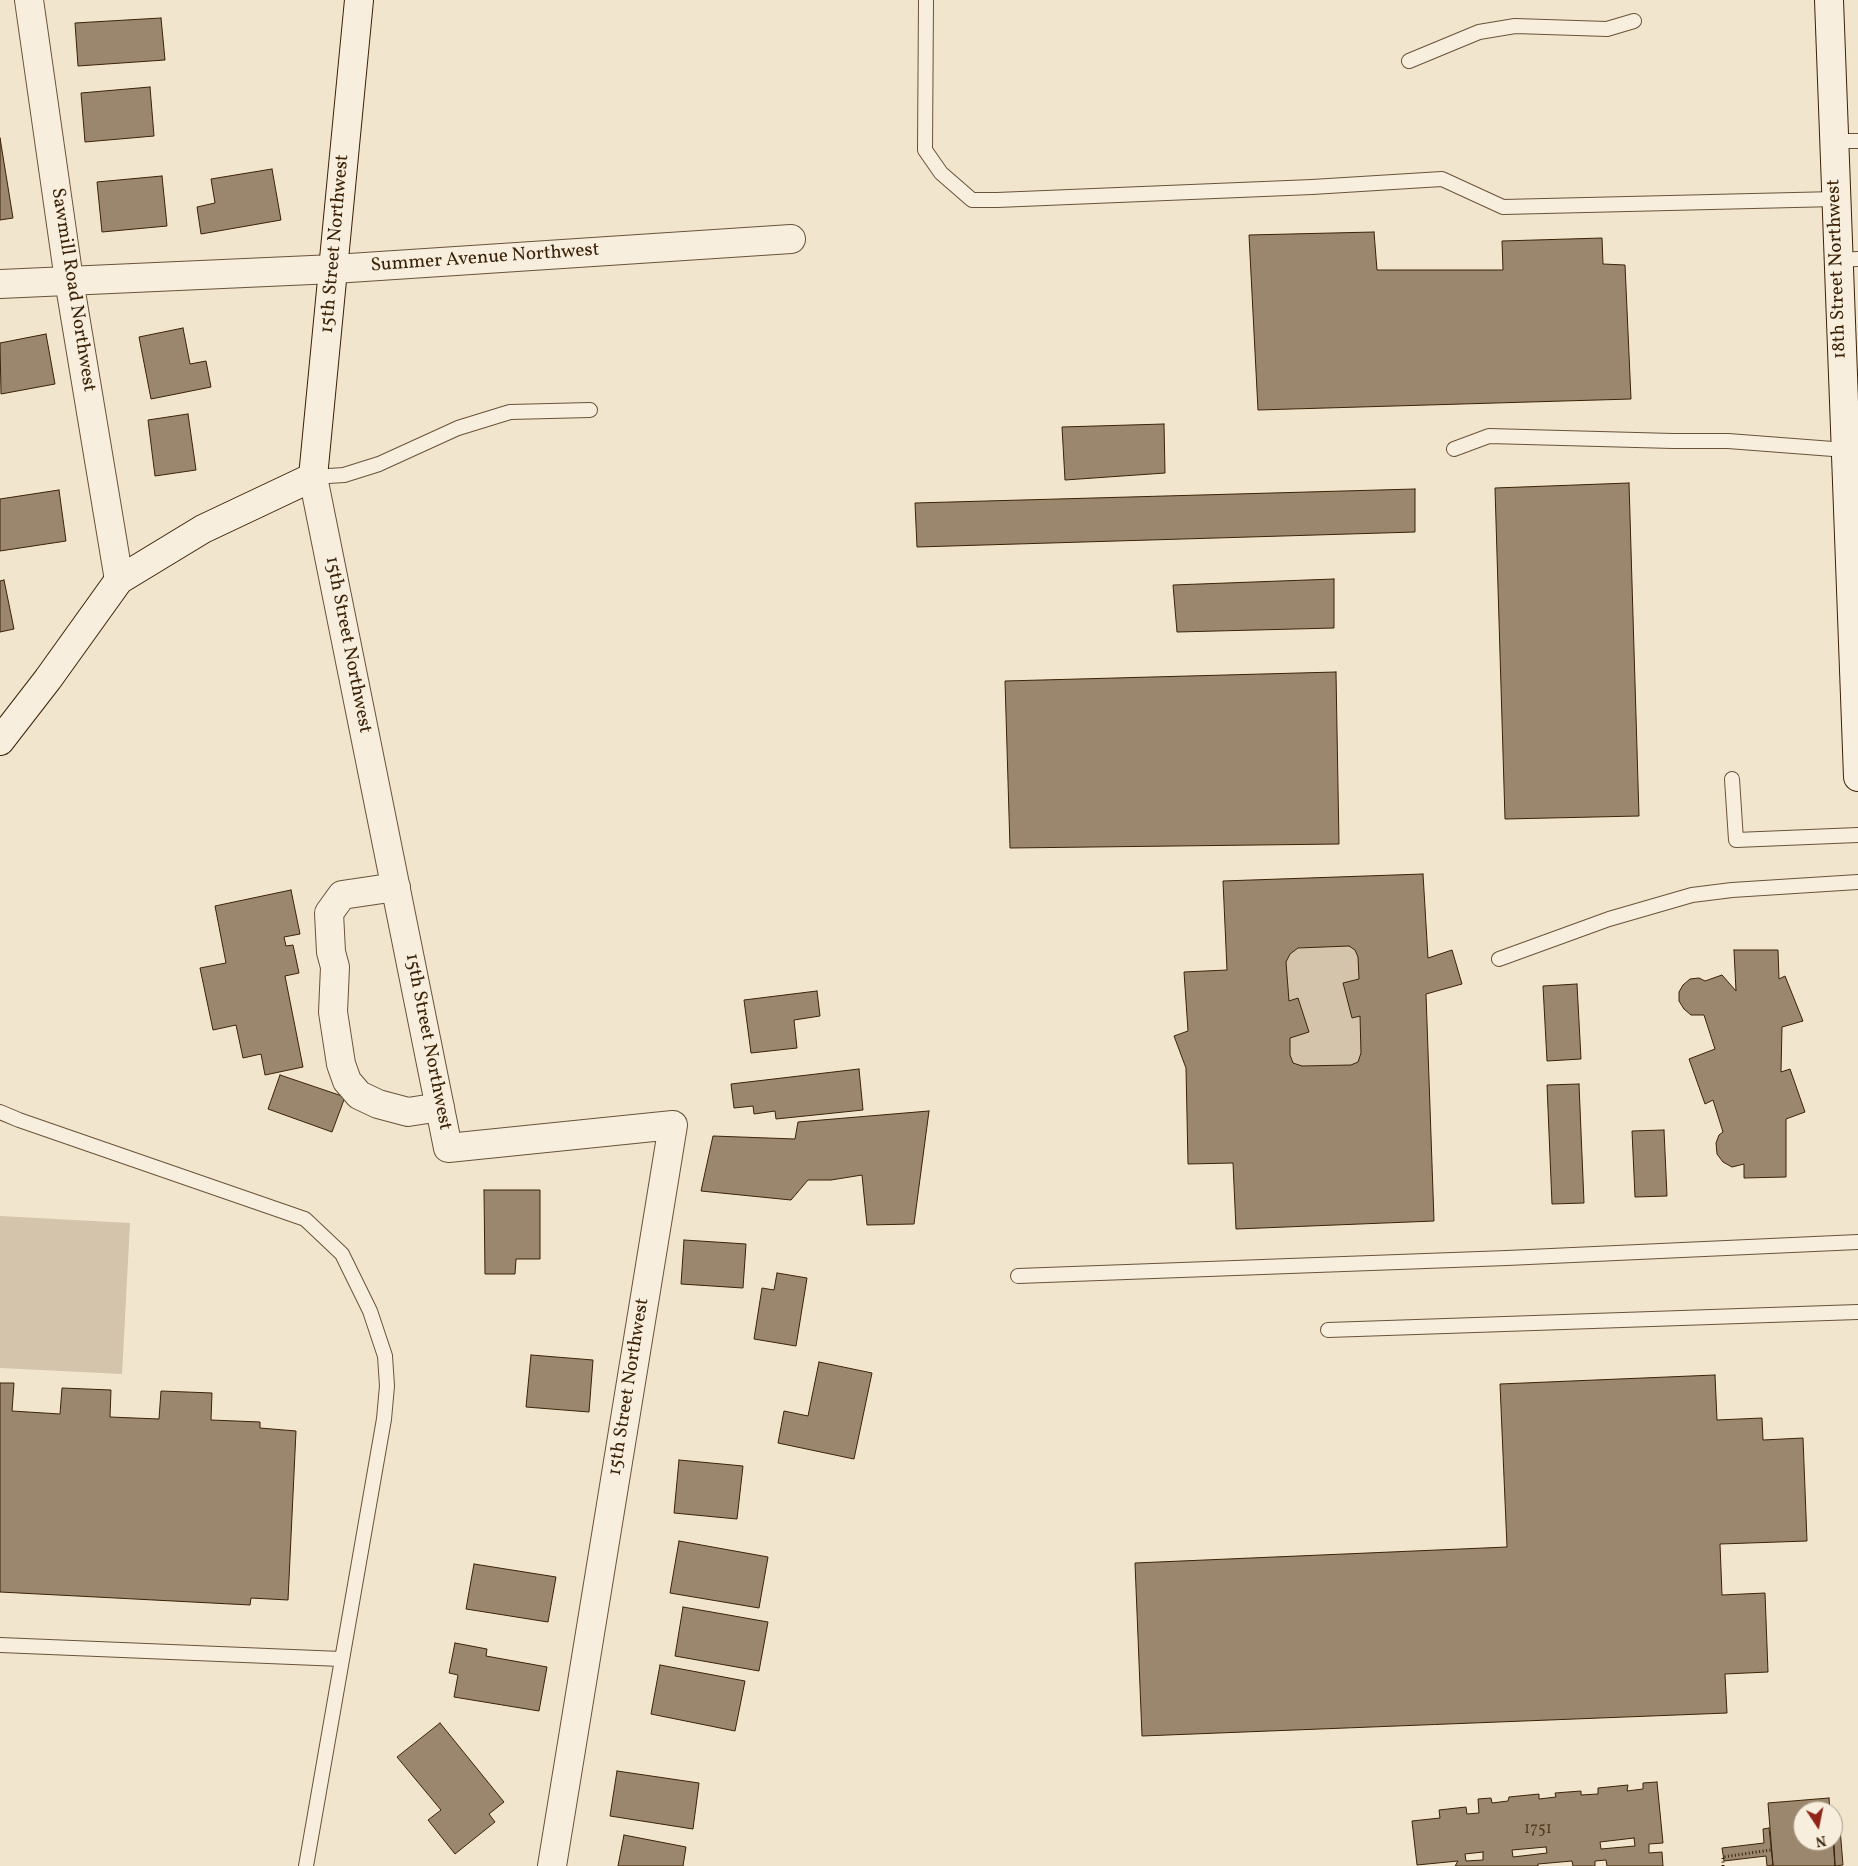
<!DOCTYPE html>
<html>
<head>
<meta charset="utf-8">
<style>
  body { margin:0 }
  #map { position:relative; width:1858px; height:1866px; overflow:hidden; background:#f2e5cd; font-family:Vollkorn,serif }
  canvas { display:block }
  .north { position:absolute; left:1793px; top:1801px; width:50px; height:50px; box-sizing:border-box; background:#f7eede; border:1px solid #ac9c88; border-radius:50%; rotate:169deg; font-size:14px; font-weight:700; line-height:20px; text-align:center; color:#3b2206 }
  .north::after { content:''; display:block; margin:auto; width:18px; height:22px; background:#8f2418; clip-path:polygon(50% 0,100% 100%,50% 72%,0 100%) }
</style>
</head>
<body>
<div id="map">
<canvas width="1858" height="1866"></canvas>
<div class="north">N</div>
</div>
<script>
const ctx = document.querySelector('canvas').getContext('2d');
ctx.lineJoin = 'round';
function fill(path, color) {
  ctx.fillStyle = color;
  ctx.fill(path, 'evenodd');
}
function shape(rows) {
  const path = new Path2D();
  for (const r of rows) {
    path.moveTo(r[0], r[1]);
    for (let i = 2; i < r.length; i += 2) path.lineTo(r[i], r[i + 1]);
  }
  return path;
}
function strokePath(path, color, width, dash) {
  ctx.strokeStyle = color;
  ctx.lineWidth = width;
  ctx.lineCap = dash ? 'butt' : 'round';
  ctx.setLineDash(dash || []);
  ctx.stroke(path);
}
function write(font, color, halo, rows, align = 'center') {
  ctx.font = font + ' Vollkorn,serif';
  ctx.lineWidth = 4.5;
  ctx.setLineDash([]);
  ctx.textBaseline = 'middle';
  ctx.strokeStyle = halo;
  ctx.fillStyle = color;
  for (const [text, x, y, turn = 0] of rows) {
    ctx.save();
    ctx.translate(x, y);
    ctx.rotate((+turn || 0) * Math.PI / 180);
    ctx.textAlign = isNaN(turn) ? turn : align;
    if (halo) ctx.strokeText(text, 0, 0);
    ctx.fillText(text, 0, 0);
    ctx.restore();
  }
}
fill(shape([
  [1349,946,1355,950,1358,957,1359,979,1343,983,1360,1016,1361,1053,1358,1062,1351,1065,1302,1066,1293,1063,1290,1055,1290,1038,1309,1032,1298,998,1289,1001,1286,962,1290,954,1298,948],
  [0,1216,130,1223,122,1374,0,1368]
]), '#d3c4ab');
const building = shape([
  [161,18,165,60,78,66,75,23,161,18],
  [150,87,154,136,85,142,81,93,150,87],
  [0,138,13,218,0,220,0,138],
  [272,169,281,220,201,234,197,207,215,203,211,179,272,169],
  [162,176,167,226,102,232,97,182,162,176],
  [1374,232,1377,270,1503,270,1502,241,1602,238,1603,264,1625,265,1631,399,1258,410,1249,235,1374,232],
  [183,328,190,364,206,361,211,387,151,399,139,337,183,328],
  [46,334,55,384,1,394,0,343,46,334],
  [188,414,196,470,155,476,148,420,188,414],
  [1164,424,1165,473,1065,480,1062,427,1164,424],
  [1629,483,1639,816,1505,819,1495,488,1629,483],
  [1415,489,1415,532,917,547,915,503,1415,489],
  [59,490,66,541,0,551,0,499,59,490],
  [1334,579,1334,628,1177,632,1173,585,1334,579],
  [4,580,14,629,0,632,0,581,4,580],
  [1336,672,1339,844,1010,848,1005,681,1336,672],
  [1423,874,1428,958,1452,950,1462,984,1426,994,1434,1221,1236,1229,1233,1163,1188,1164,1186,1068,1174,1036,1188,1031,1184,972,1227,970,1223,881,1423,874],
  [1349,946,1355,950,1358,957,1359,979,1343,983,1352,1018,1360,1016,1361,1053,1358,1062,1351,1065,1302,1066,1293,1063,1290,1055,1290,1038,1309,1032,1298,998,1289,1001,1286,962,1290,954,1298,948,1349,946],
  [291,890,300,934,284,937,286,946,293,945,299,973,285,976,303,1067,265,1075,261,1054,243,1058,236,1025,213,1030,200,968,226,963,215,906,291,890],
  [1734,950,1778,950,1779,979,1785,976,1803,1021,1782,1027,1781,1072,1790,1069,1805,1112,1786,1119,1786,1177,1744,1178,1744,1164,1732,1167,1723,1162,1717,1154,1716,1143,1719,1135,1723,1132,1713,1100,1705,1104,1689,1059,1715,1049,1704,1015,1691,1015,1684,1009,1679,1001,1679,992,1683,985,1690,979,1699,978,1705,981,1722,975,1736,991,1734,950],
  [1577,984,1581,1059,1547,1061,1543,986,1577,984],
  [817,991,820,1016,794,1020,797,1048,751,1053,744,1000,817,991],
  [859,1069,863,1110,776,1119,775,1111,754,1114,753,1106,734,1108,731,1084,859,1069],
  [280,1075,345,1097,332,1132,268,1109,280,1075],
  [1579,1084,1584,1203,1552,1204,1547,1085,1579,1084],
  [929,1111,914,1224,867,1225,862,1175,831,1180,808,1180,791,1200,701,1191,713,1136,795,1139,798,1122,929,1111],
  [1664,1130,1667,1196,1635,1197,1632,1131,1664,1130],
  [484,1190,540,1190,540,1259,516,1259,515,1274,485,1274,484,1190],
  [684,1240,746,1244,743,1288,681,1284,684,1240],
  [777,1273,807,1278,796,1346,754,1339,762,1288,774,1290,777,1273],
  [531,1355,593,1360,589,1412,526,1407,531,1355],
  [819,1362,872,1373,854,1459,778,1443,784,1411,808,1416,819,1362],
  [1715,1375,1717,1420,1762,1418,1763,1440,1803,1438,1807,1541,1720,1544,1722,1595,1765,1593,1768,1672,1725,1674,1727,1713,1142,1736,1135,1563,1507,1547,1500,1384,1715,1375],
  [0,1383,14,1383,12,1411,60,1414,62,1388,111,1390,110,1417,159,1419,161,1391,212,1393,211,1420,260,1422,260,1428,296,1431,288,1600,251,1598,250,1605,0,1592,0,1383],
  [679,1460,743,1466,737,1519,674,1513,679,1460],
  [679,1541,768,1557,759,1608,670,1593,679,1541],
  [474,1564,556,1577,548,1622,466,1609,474,1564],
  [683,1607,768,1622,759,1671,675,1656,683,1607],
  [455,1643,487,1649,486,1656,547,1667,539,1711,454,1697,458,1675,449,1673,455,1643],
  [660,1665,745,1681,735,1731,651,1714,660,1665],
  [440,1723,504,1802,489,1814,495,1822,455,1854,428,1820,441,1810,397,1757,440,1723],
  [617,1771,699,1783,693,1829,610,1816,617,1771],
  [1657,1782,1663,1843,1649,1844,1649,1853,1662,1852,1663,1866,1607,1866,1606,1860,1595,1861,1595,1866,1573,1866,1572,1861,1538,1864,1538,1866,1455,1866,1458,1861,1417,1865,1412,1821,1440,1818,1439,1810,1466,1807,1467,1814,1479,1813,1478,1799,1491,1798,1492,1803,1508,1801,1509,1797,1539,1794,1539,1799,1556,1797,1555,1793,1581,1791,1581,1795,1598,1794,1598,1788,1628,1785,1627,1791,1643,1789,1643,1783,1657,1782],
  [1634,1838,1635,1846,1601,1849,1600,1842,1634,1838],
  [1546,1847,1547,1853,1513,1857,1512,1850,1546,1847],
  [1483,1852,1483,1860,1466,1861,1465,1854,1483,1852],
  [1829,1798,1830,1811,1803,1811,1803,1841,1833,1841,1835,1866,1773,1866,1768,1803,1829,1798],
  [1833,1816,1839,1816,1843,1865,1835,1866,1833,1816],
  [1769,1828,1773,1865,1767,1866,1766,1856,1724,1861,1722,1848,1764,1843,1763,1829,1769,1828],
  [624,1835,686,1847,683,1866,618,1866,624,1835]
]);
fill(building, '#9a876d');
strokePath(building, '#3b2206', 1);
const lane = shape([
  [926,0,925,150,941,173,972,200,997,200,1312,187,1442,179,1503,207,1836,199],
  [1409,61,1479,32,1515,26,1607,29,1634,21],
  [1834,141,1858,141],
  [1837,260,1858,259],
  [1454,449,1489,436,1673,441,1728,441,1846,450],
  [313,477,344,475,379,464,458,428,510,412,590,410],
  [1732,779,1736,840,1858,835],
  [1499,959,1609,919,1692,895,1732,890,1858,882],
  [0,1112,19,1120,305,1219,342,1254,370,1311,385,1356,387,1386,384,1419,306,1866],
  [1018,1276,1507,1258,1858,1242],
  [1328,1330,1858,1312],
  [0,1645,341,1659]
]);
const street = shape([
  [29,0,69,280,119,580],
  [0,284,334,269,791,239],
  [313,477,448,1148,673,1125,552,1866],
  [396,887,342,895,329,913,331,952,335,967,333,1012,341,1064,347,1081,359,1095,378,1104,408,1112,440,1107]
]);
const secondary = shape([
  [1829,0,1858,777],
  [0,741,48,679,119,580,203,529,313,477,359,0]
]);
strokePath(lane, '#695338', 16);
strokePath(street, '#695338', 30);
strokePath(secondary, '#3b2206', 30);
strokePath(shape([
  [1723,1866,1723,1857,1771,1850]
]), '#3b2206', 3, [1, 2.5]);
strokePath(lane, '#f7eede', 14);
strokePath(street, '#f7eede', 28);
strokePath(secondary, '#f7eede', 28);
write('16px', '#533b20', null, [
  ["1751",1538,1830]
]);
write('19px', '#3b2206', '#f7eede', [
  ["15th Street Northwest",336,244,-85],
  ["Summer Avenue Northwest",485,259,-4],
  ["18th Street Northwest",1838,269,-92],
  ["Sawmill Road Northwest",72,290,81],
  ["15th Street Northwest",347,645,79],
  ["15th Street Northwest",427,1042,79],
  ["15th Street Northwest",630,1387,-81]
]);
</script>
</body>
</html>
